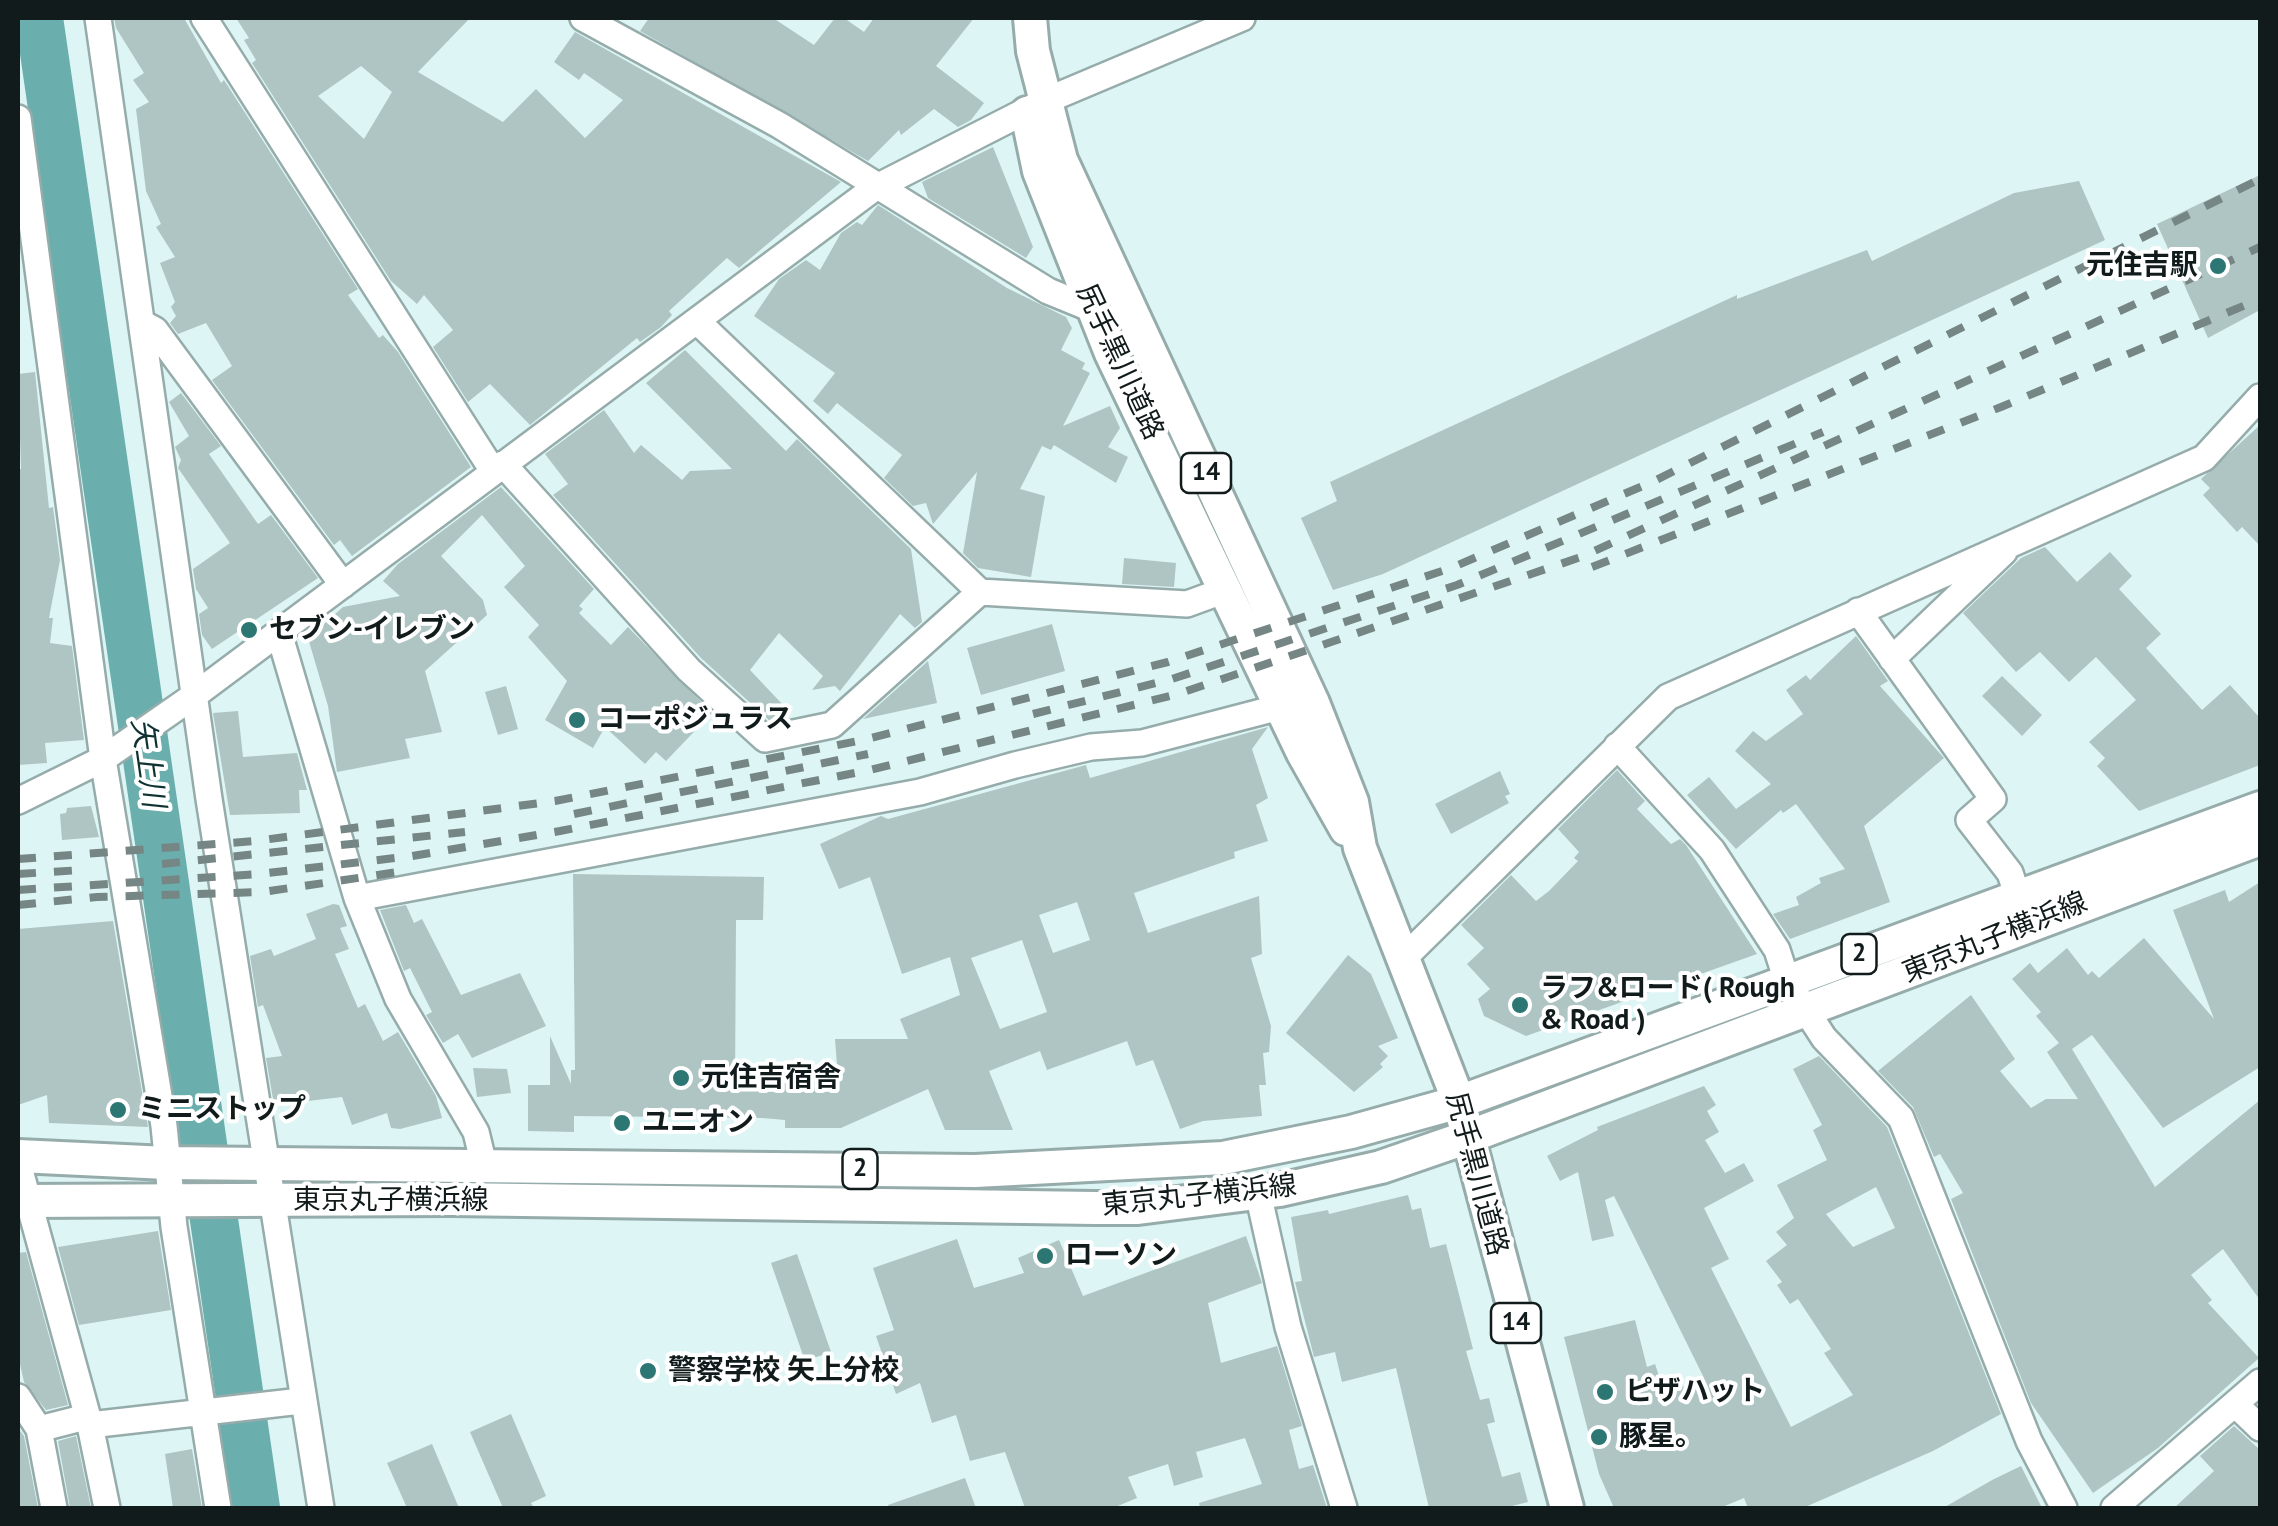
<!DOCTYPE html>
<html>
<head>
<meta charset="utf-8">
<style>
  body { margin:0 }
  #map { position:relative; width:2278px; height:1526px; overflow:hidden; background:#ddf5f4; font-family:"PT Sans",sans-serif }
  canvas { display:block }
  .frame { position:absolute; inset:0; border:20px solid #121b1b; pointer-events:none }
</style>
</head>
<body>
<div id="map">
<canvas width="2278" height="1526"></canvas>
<div class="frame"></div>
</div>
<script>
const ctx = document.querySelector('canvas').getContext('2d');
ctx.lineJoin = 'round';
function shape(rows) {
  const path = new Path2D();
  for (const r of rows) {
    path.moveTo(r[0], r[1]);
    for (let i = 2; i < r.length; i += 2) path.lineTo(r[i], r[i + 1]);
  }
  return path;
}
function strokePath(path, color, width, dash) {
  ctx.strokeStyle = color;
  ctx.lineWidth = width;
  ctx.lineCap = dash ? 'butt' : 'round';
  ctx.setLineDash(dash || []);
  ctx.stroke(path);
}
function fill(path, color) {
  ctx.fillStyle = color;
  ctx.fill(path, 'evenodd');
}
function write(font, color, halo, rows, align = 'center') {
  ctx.font = font + ' "PT Sans","Noto Sans JP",sans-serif';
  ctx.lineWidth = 8;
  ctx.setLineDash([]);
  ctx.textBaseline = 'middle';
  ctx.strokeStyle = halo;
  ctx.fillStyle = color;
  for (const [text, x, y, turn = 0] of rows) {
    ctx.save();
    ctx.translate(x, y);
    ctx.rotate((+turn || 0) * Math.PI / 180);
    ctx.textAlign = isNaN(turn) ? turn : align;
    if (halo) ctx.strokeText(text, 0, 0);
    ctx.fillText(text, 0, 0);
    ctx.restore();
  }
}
strokePath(shape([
  [39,18,256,1508]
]), '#6aafad', 48);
fill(shape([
  [114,18,184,18,221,83,224,80,358,289,348,295,379,338,383,335,398,352,471,467,352,556,340,540,334,545,212,380,232,366,206,323,178,334,170,323,176,316,171,307,175,302,160,263,175,257,156,227,161,224,146,191,136,109,149,102,133,80,144,73,116,28],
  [236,18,470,18,418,72,503,122,536,89,585,138,623,100,584,73,579,80,554,62,575,32,841,182,739,268,727,258,669,311,672,315,661,327,640,342,637,338,530,425,490,384,468,402,433,347,453,330,424,295,417,304,391,281,252,63,256,60,244,40,249,38],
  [361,66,392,92,364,139,318,96],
  [649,18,773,18,814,45,835,18,844,18,864,32,874,18,974,18,936,66,984,103,971,120,958,127,934,109,901,135,899,130,868,161,640,31],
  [993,147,1033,247,1026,258,928,198,922,182],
  [2260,175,2260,310,2208,338,2157,224],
  [2079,181,2105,240,1383,574,1333,590,1301,518,1337,501,1330,482,1737,295,1737,299,1867,250,1872,261,2014,193],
  [878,205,1007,288,1066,317,1072,328,1061,350,1085,363,1082,369,1090,373,1063,426,1110,406,1120,428,1108,447,1128,457,1116,483,1054,445,1051,450,1042,446,1020,489,1045,496,1031,577,978,568,963,553,977,472,933,524,926,503,913,506,884,478,902,455,837,403,828,414,813,401,835,373,754,316,779,279,806,260,820,270,841,233,857,222,862,225],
  [685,350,786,451,797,439,911,549,922,622,915,628,900,614,840,691,835,686,812,690,823,676,779,633,750,670,784,706,770,721,701,658,553,495,568,484,545,454,604,410,634,453,641,445,682,480,690,471,732,469,646,383],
  [35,372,49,508,53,507,60,560,49,618,53,618,50,643,72,646,84,740,45,743,47,763,18,765,18,469,21,469,18,374],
  [181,393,221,446,209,454,258,524,271,515,318,578,212,649,202,635,199,614,208,608,196,589,193,569,230,543,178,468,181,460,175,447,189,436,169,402],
  [2260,425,2260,546,2242,527,2237,532,2203,495,2210,488,2201,479],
  [501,487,594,589,579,606,583,609,579,613,611,645,628,627,712,713,666,761,656,752,645,764,605,727,593,748,545,720,567,681,528,637,539,625,504,587,525,566,482,515,441,556,483,600,487,615,425,671,442,732,405,739,410,758,337,772,328,706,308,638,343,607,400,596,383,581,398,564],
  [2045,547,2077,582,2110,552,2132,576,2119,589,2161,634,2146,648,2202,710,2230,685,2260,718,2260,765,2139,811,2097,766,2105,758,2089,742,2136,700,2096,657,2069,682,2040,652,2016,672,1963,613,2021,558],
  [1124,558,1176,563,1174,587,1122,584],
  [1052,624,1065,671,981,695,967,648],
  [1856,636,1888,681,1880,686,1944,758,1864,826,1890,902,1790,939,1773,914,1799,905,1796,897,1821,883,1819,878,1845,869,1796,804,1783,813,1781,810,1736,849,1687,795,1709,777,1736,809,1771,784,1735,751,1753,731,1766,741,1803,714,1786,690,1806,675,1810,680],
  [928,661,937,703,863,719],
  [2002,676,2042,715,2022,736,1982,696],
  [506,686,518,729,498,735,485,692],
  [238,711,243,757,297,753,307,790,299,790,300,813,230,815,213,713],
  [1268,727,1252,749,1268,798,1256,805,1268,841,1234,852,1235,858,1134,893,1148,933,1259,896,1262,954,1251,958,1271,1026,1269,1052,1263,1053,1266,1085,1259,1085,1262,1116,1203,1121,1180,1129,1153,1060,1136,1066,1127,1041,1047,1070,1040,1051,989,1071,1013,1130,945,1130,928,1089,841,1128,785,1128,785,1120,762,1118,574,1116,574,1132,528,1131,528,1085,550,1085,550,1036,571,1084,571,1070,575,1070,573,874,764,877,763,920,736,920,735,1088,780,1089,780,1076,838,1078,835,1039,908,1039,900,1019,960,995,950,957,902,974,870,877,839,889,820,844,881,816,888,819,1086,765,1090,778],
  [1077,902,1090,940,1053,953,1039,915],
  [1022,940,1047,1012,1000,1029,971,958],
  [1617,770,1645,801,1637,809,1671,844,1680,839,1686,845,1757,954,1526,1036,1484,1016,1478,999,1490,989,1467,964,1484,948,1461,925,1511,875,1536,901,1549,891,1578,861,1574,858,1579,852,1558,829],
  [1500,771,1510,794,1505,796,1509,803,1451,834,1435,804],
  [91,806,99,837,62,840,60,814,66,813,67,808],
  [2260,882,2260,1067,2163,1128,2092,1035,2072,1049,2155,1187,2260,1100,2260,1300,2223,1249,2191,1275,2212,1300,2208,1303,2259,1358,2158,1448,2093,1493,2031,1403,1951,1199,1963,1193,1940,1154,1934,1157,1913,1107,1878,1071,1971,995,2015,1059,2000,1071,2031,1108,2046,1099,2078,1099,2047,1052,2059,1043,2036,1016,2041,1012,2012,979,2030,963,2038,973,2067,948,2088,975,2092,971,2099,978,2144,938,2214,1019,2173,910,2225,890,2229,902],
  [333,904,339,905,347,926,340,928,349,949,335,954,358,1008,365,1004,383,1041,398,1032,436,1096,442,1118,400,1129,391,1128,387,1113,352,1125,342,1097,274,1105,266,1058,282,1056,263,1005,258,1007,250,956,271,949,274,956,316,939,306,914],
  [406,905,414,923,422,919,461,995,520,973,546,1026,472,1058,458,1034,443,1043,426,1015,432,1012,410,968,404,971,380,910],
  [113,921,148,1127,49,1123,47,1095,18,1105,18,929],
  [1348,955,1371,974,1398,1038,1378,1046,1388,1056,1380,1064,1383,1067,1354,1092,1286,1033],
  [1819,1056,1887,1127,2001,1414,1933,1451,1803,1508,1748,1508,1744,1498,1720,1508,1614,1508,1599,1474,1564,1337,1635,1320,1647,1367,1655,1364,1665,1394,1704,1378,1614,1196,1605,1200,1614,1236,1592,1241,1578,1172,1560,1181,1547,1156,1598,1130,1597,1127,1704,1086,1716,1105,1707,1111,1719,1132,1705,1140,1725,1173,1744,1163,1754,1181,1704,1208,1729,1259,1711,1268,1791,1427,1853,1395,1824,1353,1831,1349,1798,1299,1790,1304,1777,1285,1782,1282,1766,1261,1787,1245,1776,1232,1794,1218,1777,1185,1827,1160,1813,1130,1822,1125,1793,1069],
  [1876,1187,1895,1228,1853,1247,1826,1214],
  [473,1068,507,1069,511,1093,477,1097],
  [1408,1195,1412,1210,1421,1208,1430,1248,1446,1244,1473,1349,1466,1351,1480,1400,1489,1398,1495,1422,1487,1424,1502,1477,1520,1472,1528,1502,1504,1508,1429,1508,1396,1368,1342,1382,1335,1352,1314,1357,1295,1282,1302,1281,1291,1217,1328,1210,1329,1214],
  [158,1231,171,1310,79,1325,58,1247],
  [1246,1236,1262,1283,1208,1303,1221,1363,1277,1346,1302,1426,1289,1430,1299,1469,1313,1465,1327,1508,1200,1508,1199,1503,1262,1484,1245,1438,1196,1452,1203,1477,1174,1486,1168,1464,1128,1477,1137,1498,1113,1508,1025,1508,1005,1452,970,1461,956,1415,932,1423,920,1383,896,1394,876,1336,894,1330,873,1268,957,1239,974,1288,1024,1273,1018,1258,1059,1240,1083,1296],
  [26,1252,68,1405,46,1410,24,1382,18,1355,18,1253],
  [797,1254,831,1352,805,1361,771,1263],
  [511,1414,546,1496,531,1503,534,1508,503,1508,470,1432],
  [2234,1426,2260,1450,2260,1508,2174,1508,2214,1471,2200,1456],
  [18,1428,24,1436,38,1508,18,1508],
  [76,1436,91,1508,70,1508,58,1441],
  [432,1444,459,1508,407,1508,387,1463],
  [192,1449,202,1508,173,1508,165,1454],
  [2021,1466,2042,1508,1943,1508,1994,1479],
  [965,1478,976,1508,889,1508,888,1505]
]), '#aec5c4');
const minor = shape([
  [98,18,209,799,321,1508],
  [204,18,493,471],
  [583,18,779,125,1048,291,1092,309],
  [18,118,103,759,164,1126,174,1227,218,1508],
  [697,321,980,592],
  [142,323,155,330,343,585],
  [503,464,689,670,765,739,832,725,980,592,1187,604,1228,589],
  [1858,611,1993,799,1969,820,2010,873,2018,897],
  [279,633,357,898,398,999,476,1132,484,1165],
  [1892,659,2004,552],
  [1617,746,1712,850,1777,950,1787,981,1824,1038,1901,1118,2029,1441,2064,1508],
  [18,801,103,759,195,695,873,189,1045,101,1242,18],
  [357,898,920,792,1015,765,1091,747,1142,743,1284,706],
  [1405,957,1668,697,2204,458,2260,397],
  [18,1163,90,1425,107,1508],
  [1258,1193,1288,1327,1344,1508],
  [18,1397,39,1429],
  [2236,1405,2260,1428],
  [54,1508,39,1429,82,1418,90,1425,301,1401],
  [2114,1508,2260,1382]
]);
const major = shape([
  [1030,18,1033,51,1061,160,1313,703,1352,802,1360,848,1459,1102,1567,1508],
  [1027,113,1039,171,1111,353,1303,753,1346,829],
  [18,1156,167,1163,975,1171,1223,1158,1351,1132,1459,1102,2260,808],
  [18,1201,451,1199,1096,1208,1138,1208,1280,1190,1381,1167,1468,1137,2260,839]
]);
strokePath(minor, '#95acab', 30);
strokePath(major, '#95acab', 38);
strokePath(minor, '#fff', 25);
strokePath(major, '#fff', 32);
strokePath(shape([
  [1592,567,2001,407,2260,299],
  [1033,714,1172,679,1457,585,1823,432],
  [574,814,868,754],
  [18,859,255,841,555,801,863,740,1168,662,1451,568,1652,482,2260,179],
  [162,864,465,832],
  [18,874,82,870],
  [18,890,259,874,412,856,560,831,870,770,1178,694,1581,557,2260,247],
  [18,905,97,897,263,892,398,872]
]), '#758685', 8, [18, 18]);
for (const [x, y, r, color] of [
  [2218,266,10,"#2c7674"],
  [249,630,10,"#2c7674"],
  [577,720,10,"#2c7674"],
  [1520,1005,10,"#2c7674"],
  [681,1078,10,"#2c7674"],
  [118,1110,10,"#2c7674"],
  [622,1123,10,"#2c7674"],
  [1045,1256,10,"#2c7674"],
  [648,1371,10,"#2c7674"],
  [1605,1392,10,"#2c7674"],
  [1599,1437,10,"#2c7674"]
]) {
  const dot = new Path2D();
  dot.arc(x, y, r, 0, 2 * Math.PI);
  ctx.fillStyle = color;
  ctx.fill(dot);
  strokePath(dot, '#fff', 4);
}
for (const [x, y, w] of [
  [1206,473,50],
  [1859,954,35],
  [860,1169,35],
  [1516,1323,50]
]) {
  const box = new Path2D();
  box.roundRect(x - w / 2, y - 20, w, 40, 8);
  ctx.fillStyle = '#fff';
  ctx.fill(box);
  strokePath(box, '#121b1b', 2.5);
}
write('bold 25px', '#121b1b', null, [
  ["14",1206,473],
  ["2",1859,954],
  ["2",860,1169],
  ["14",1516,1323]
]);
write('bold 28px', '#121b1b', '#fff', [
  ["元住吉駅",2198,266,"right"],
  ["セブン-イレブン",269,630],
  ["コーポジュラス",597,720],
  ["ラフ&ロード( Rough",1540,989],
  ["& Road )",1540,1021],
  ["元住吉宿舎",701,1078],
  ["ミニストップ",138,1110],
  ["ユニオン",642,1123],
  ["ローソン",1065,1256],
  ["警察学校 矢上分校",668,1371],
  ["ピザハット",1625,1392],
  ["豚星。",1619,1437]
], 'left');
write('28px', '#121b1b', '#fff', [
  ["尻手黒川道路",1119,362,65],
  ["東京丸子横浜線",1995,938,-22],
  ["尻手黒川道路",1476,1174,75],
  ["東京丸子横浜線",1199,1196,-6],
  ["東京丸子横浜線",391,1201]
]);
write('italic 30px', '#0f3232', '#fff', [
  ["矢上川",147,763,82]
]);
</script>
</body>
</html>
